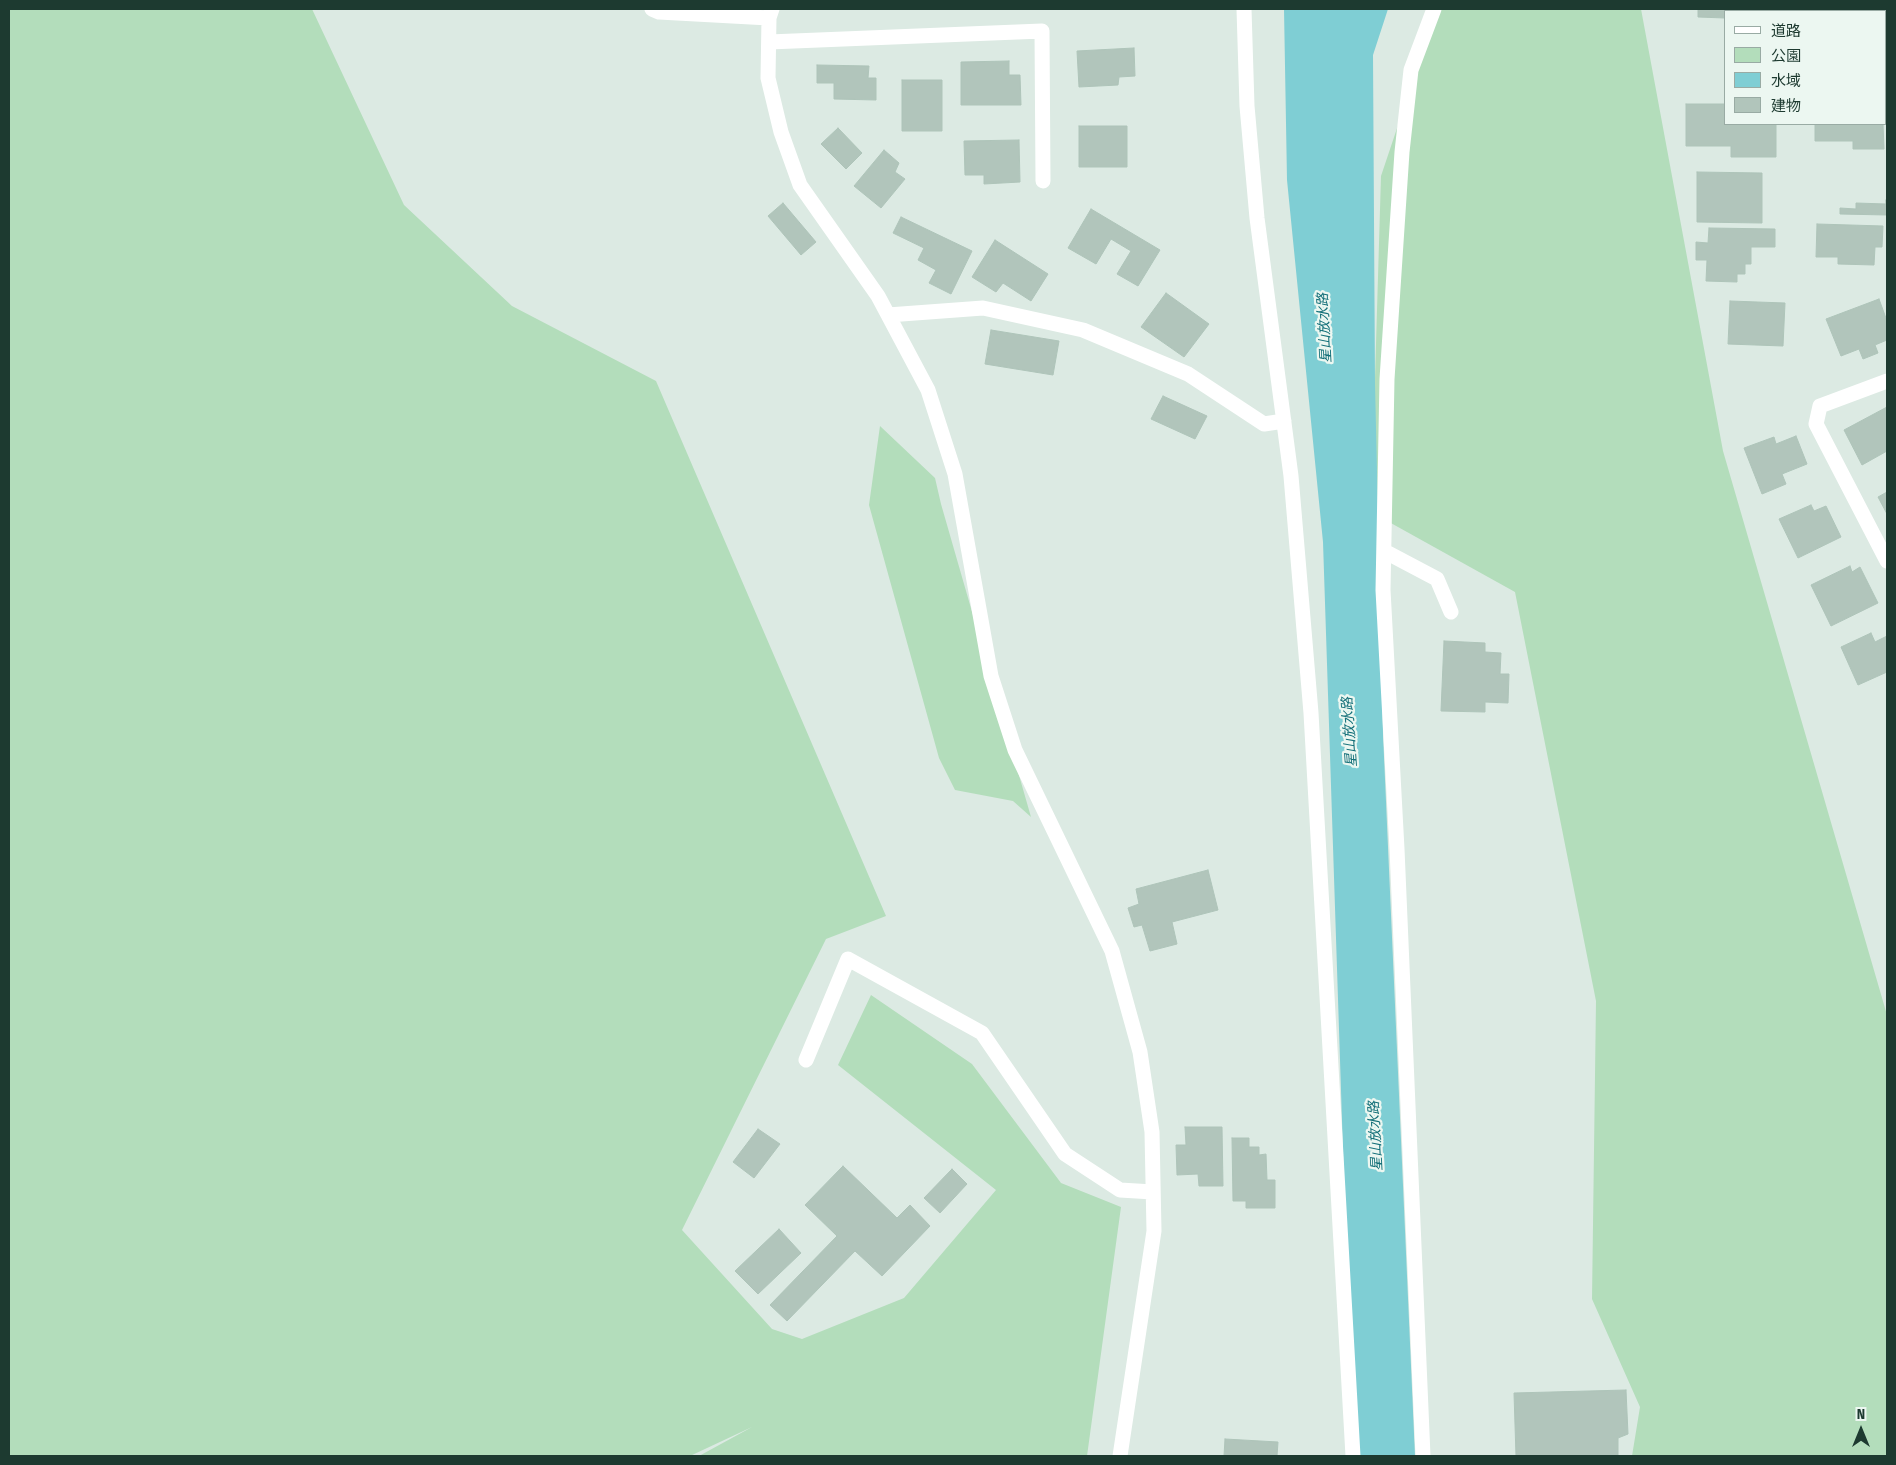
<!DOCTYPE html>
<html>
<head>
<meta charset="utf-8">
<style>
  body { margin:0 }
  #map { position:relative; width:1896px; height:1465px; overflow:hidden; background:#dceae3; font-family:"Fira Sans Condensed","Noto Sans JP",sans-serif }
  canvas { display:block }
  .frame { position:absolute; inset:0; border:10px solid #1d3a30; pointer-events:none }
  .legend { position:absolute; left:1724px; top:10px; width:162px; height:115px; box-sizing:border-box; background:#ecf7f1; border:1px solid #99aba4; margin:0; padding:6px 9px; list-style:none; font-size:15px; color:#1d3a30 }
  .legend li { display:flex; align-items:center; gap:10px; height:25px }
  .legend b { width:25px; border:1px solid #99aba4 }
  .north { position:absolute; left:1836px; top:1405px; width:50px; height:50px; -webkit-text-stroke:4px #ecf7f1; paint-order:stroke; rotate:0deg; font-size:14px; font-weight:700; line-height:20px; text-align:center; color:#1d3a30 }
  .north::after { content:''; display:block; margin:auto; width:18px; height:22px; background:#1d3a30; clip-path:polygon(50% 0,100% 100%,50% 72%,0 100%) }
</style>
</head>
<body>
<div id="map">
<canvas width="1896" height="1465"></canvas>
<div class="frame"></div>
<ul class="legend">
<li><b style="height:6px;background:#fff"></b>道路</li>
<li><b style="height:14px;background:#b3ddbb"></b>公園</li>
<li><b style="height:14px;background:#7fced4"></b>水域</li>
<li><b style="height:14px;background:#b1c5bb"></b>建物</li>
</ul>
<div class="north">N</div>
</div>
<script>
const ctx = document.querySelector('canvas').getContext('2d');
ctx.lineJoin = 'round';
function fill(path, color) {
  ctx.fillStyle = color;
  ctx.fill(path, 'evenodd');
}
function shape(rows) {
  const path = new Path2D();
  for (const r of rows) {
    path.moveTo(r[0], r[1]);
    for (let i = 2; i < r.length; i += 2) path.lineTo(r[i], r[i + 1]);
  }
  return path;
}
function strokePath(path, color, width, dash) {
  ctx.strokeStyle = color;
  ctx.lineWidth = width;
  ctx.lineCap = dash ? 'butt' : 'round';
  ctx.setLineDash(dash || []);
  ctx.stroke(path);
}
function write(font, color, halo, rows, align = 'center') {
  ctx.font = font + ' "Fira Sans Condensed","Noto Sans JP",sans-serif';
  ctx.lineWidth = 4.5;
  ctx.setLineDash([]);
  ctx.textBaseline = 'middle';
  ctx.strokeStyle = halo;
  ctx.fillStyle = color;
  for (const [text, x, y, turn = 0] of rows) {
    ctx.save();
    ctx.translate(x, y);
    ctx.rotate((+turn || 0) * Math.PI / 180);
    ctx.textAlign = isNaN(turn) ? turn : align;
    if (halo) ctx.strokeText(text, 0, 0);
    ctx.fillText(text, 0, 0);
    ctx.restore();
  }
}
fill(shape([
  [9,9,312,9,404,205,512,306,656,381,886,916,826,939,682,1230,772,1329,802,1339,904,1298,996,1190,838,1065,871,995,972,1064,1061,1183,1121,1207,1087,1456,699,1456,752,1427,690,1456,9,1456],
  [1437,9,1641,9,1723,451,1887,1015,1887,1456,1632,1456,1640,1407,1592,1299,1596,1001,1515,592,1371,512,1381,176],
  [880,426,935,478,941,504,1031,817,1013,801,955,790,939,758,869,505]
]), '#b3ddbb');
fill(shape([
  [1284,9,1388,9,1373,55,1375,384,1383,734,1415,1456,1353,1456,1323,542,1287,180]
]), '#7fced4');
const building = shape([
  [1698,9,1748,9,1748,11,1725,11,1725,18,1698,17,1698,9],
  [1810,9,1878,9,1878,11,1810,11,1810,9],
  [1134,48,1135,76,1119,77,1118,85,1079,87,1077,51,1134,48],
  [1009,61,1009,75,1020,75,1021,105,961,105,961,62,1009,61],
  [817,65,869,66,868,78,876,78,876,100,834,99,834,83,817,83,817,65],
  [902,80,942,80,942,131,902,131,902,80],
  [1686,104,1725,104,1725,124,1776,124,1776,157,1731,157,1731,146,1686,146,1686,104],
  [1815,124,1883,124,1884,149,1853,149,1853,141,1815,141,1815,124],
  [1079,126,1127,126,1127,167,1079,167,1079,126],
  [838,128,862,153,846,169,821,144,838,128],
  [1019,140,1020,182,984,184,984,175,965,175,964,141,1019,140],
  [884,150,899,163,895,172,905,179,881,208,854,186,884,150],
  [1697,172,1762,173,1762,223,1697,222,1697,172],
  [1886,200,1887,215,1840,214,1840,208,1856,209,1856,203,1886,204,1886,200],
  [783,203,816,242,801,255,768,216,783,203],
  [1091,209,1160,250,1138,286,1117,274,1131,251,1111,239,1096,264,1068,248,1091,209],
  [901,217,972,251,951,294,929,283,936,270,918,260,924,248,893,233,901,217],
  [1817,224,1883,226,1882,247,1875,247,1874,265,1838,264,1838,257,1816,257,1817,224],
  [1709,228,1775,229,1775,247,1751,247,1751,264,1745,264,1745,274,1737,274,1737,282,1706,281,1707,260,1696,260,1696,242,1708,243,1709,228],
  [995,240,1048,274,1031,301,1003,283,996,292,972,277,995,240],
  [1166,293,1209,324,1184,357,1141,327,1166,293],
  [1879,299,1887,321,1887,340,1875,345,1878,353,1863,359,1859,349,1841,356,1826,319,1879,299],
  [1730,301,1785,303,1783,346,1728,344,1730,301],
  [991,330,1059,341,1053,375,985,364,991,330],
  [1163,396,1207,416,1195,439,1151,419,1163,396],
  [1887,407,1887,451,1862,465,1844,430,1887,407],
  [1796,436,1807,464,1782,474,1786,484,1762,494,1744,448,1774,437,1776,444,1796,436],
  [1887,492,1887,514,1878,497,1887,492],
  [1811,505,1814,511,1826,506,1841,537,1798,558,1779,519,1811,505],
  [1850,566,1852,572,1860,567,1878,603,1831,626,1811,585,1850,566],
  [1871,633,1875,642,1887,636,1887,672,1858,685,1841,647,1871,633],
  [1444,641,1485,643,1485,652,1501,653,1500,674,1509,674,1508,703,1485,702,1485,712,1441,711,1444,641],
  [1208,870,1218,910,1172,922,1177,944,1150,951,1142,925,1134,927,1128,908,1139,904,1136,889,1208,870],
  [1185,1127,1222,1127,1223,1186,1199,1186,1198,1174,1177,1175,1176,1145,1186,1145,1185,1127],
  [758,1129,780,1144,754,1178,733,1162,758,1129],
  [1232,1138,1249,1138,1249,1147,1259,1147,1259,1155,1266,1154,1267,1180,1275,1180,1275,1208,1246,1208,1246,1201,1233,1201,1232,1138],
  [843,1166,897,1218,910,1205,930,1226,882,1276,855,1251,787,1321,770,1305,837,1236,805,1205,843,1166],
  [952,1169,967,1184,940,1213,924,1198,952,1169],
  [779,1229,801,1253,758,1294,735,1271,779,1229],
  [1626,1390,1628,1434,1618,1438,1618,1456,1516,1456,1514,1393,1626,1390],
  [1225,1439,1278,1442,1277,1456,1224,1456,1225,1439]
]);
fill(building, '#b1c5bb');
strokePath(building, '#aec4b9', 1);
strokePath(shape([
  [652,9,659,12,769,18],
  [772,9,769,18,768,78,781,132,800,185,878,296,928,390,955,474,991,676,1015,750,1112,951,1140,1052,1152,1132,1154,1231,1120,1456],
  [1244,9,1247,106,1257,218,1291,476,1311,713,1353,1456],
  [769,42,1042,31,1043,181],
  [888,315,983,308,1083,330,1188,374,1264,424,1284,421],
  [1887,381,1820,406,1816,424,1887,561],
  [1384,551,1437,579,1451,612],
  [806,1060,848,959,982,1033,1065,1154,1120,1190,1153,1192],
  [1423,1456,1397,849,1383,590,1387,379,1402,152,1411,70,1434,9]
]), '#fff', 15);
write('italic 14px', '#147079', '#ecf7f1', [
  ["星山放水路",1325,328,-93],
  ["星山放水路",1350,732,-94],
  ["星山放水路",1376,1136,-93]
]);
</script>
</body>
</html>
